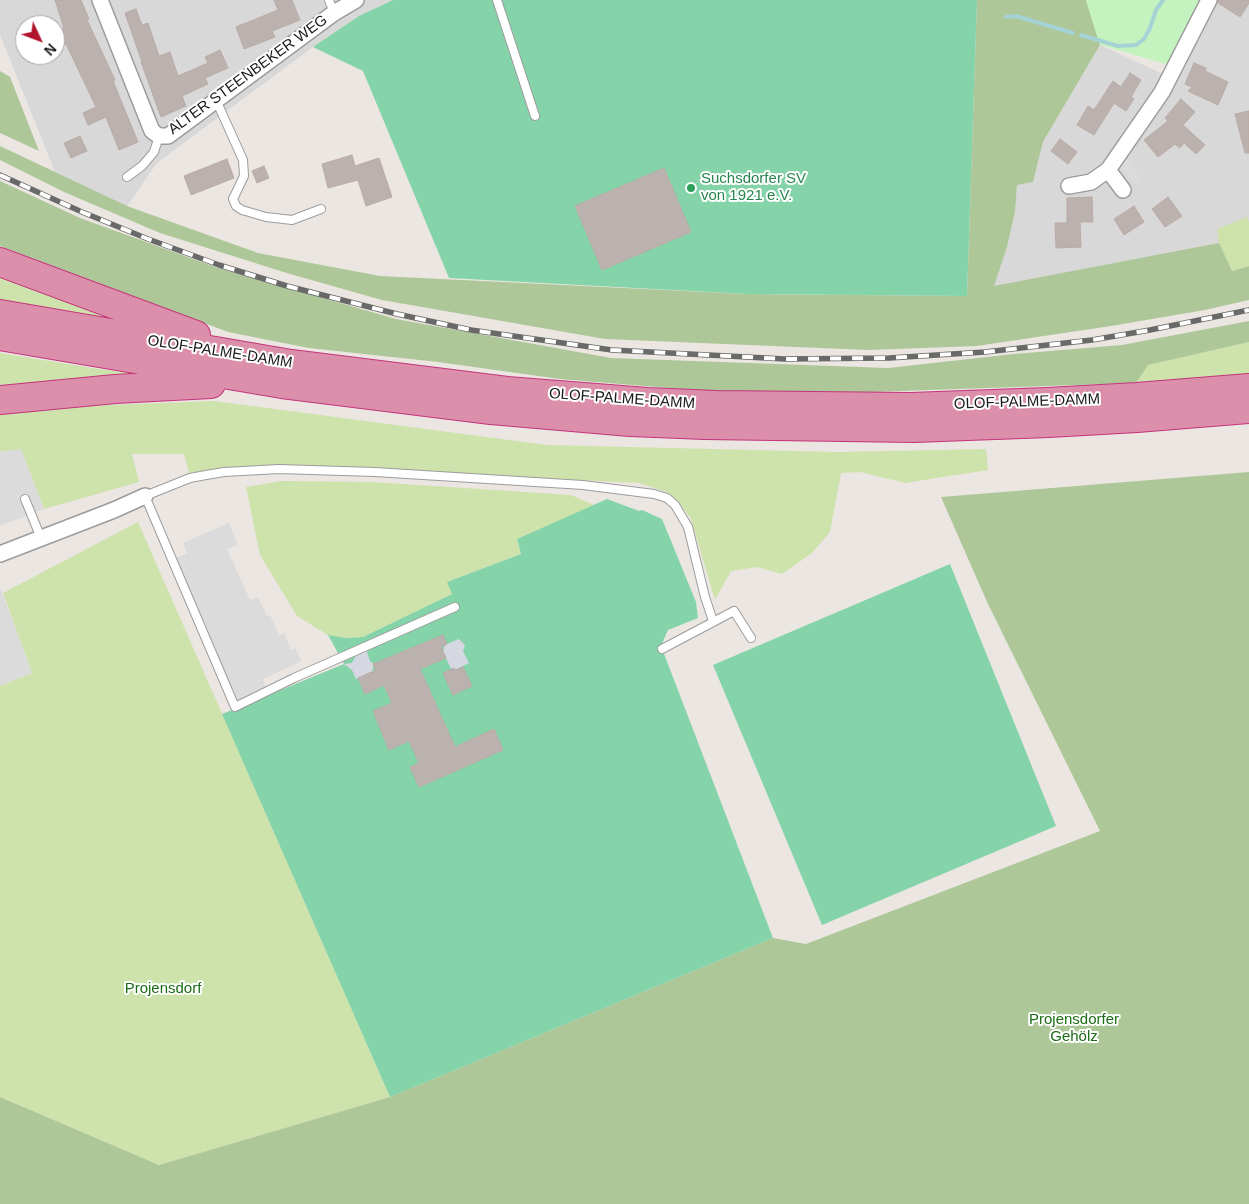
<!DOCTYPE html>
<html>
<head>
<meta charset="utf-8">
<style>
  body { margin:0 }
  #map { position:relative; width:1249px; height:1204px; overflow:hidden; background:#ebe6e1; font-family:Arial,sans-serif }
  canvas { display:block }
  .north { position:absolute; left:15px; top:15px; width:50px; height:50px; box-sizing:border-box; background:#fff; border:1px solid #a4a4a4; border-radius:50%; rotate:133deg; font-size:14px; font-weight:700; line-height:20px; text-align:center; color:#1b1b1b }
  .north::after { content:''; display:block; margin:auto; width:18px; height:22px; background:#b2132c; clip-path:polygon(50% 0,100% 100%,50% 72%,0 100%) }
</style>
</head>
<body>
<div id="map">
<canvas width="1249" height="1204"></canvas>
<div class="north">N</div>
</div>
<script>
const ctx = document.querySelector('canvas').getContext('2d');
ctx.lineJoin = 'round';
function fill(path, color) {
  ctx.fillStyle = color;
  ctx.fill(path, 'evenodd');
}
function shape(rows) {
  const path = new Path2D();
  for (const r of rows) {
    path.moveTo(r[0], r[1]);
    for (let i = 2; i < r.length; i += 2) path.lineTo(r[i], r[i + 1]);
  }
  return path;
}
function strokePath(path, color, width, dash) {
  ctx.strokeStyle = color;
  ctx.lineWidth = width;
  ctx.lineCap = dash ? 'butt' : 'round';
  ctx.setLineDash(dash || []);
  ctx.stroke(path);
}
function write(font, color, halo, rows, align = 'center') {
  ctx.font = font + ' Arial,sans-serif';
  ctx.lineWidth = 4;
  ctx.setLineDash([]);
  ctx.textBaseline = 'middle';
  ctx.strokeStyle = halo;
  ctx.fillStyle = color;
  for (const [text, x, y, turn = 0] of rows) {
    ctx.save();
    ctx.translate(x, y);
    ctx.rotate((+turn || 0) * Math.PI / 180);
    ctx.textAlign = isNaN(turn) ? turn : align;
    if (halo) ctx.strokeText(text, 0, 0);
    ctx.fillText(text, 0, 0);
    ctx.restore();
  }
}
fill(shape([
  [0,0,393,0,359,16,313,47,157,163,123,212,57,177,0,35],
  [25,25,55,25,55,55,25,55],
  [1209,0,1249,0,1249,266,993,286,1007,247,1015,212,1017,185,1033,182,1043,142,1100,45,1170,77]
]), '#d9d8d8');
fill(shape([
  [1247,217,1249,222,1249,266,1232,271,1219,243,1217,229],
  [0,273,146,329,0,301],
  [1249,342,1249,374,1136,383,1147,365],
  [0,353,98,369,172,378,0,392],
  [214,401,547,445,837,452,986,449,988,470,905,483,860,472,841,473,830,532,812,553,782,574,757,567,731,571,715,600,691,519,678,501,667,492,639,483,279,465,189,473,184,454,132,454,139,482,44,509,21,449,0,452,0,411,30,408],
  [281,481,372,482,571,495,594,505,517,539,521,554,447,582,452,594,363,637,347,638,328,635,297,616,260,555,246,487],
  [138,522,390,1097,159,1165,0,1097,0,686,32,673,3,593]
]), '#cee2ab');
fill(shape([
  [977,0,1086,0,1100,45,1043,142,1033,182,1017,185,1015,212,1007,247,994,286,1219,243,1232,271,1249,266,1249,300,1205,310,1111,326,977,346,868,350,605,339,382,300,290,274,160,233,64,192,0,160,0,146,127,206,258,253,380,276,747,294,967,296],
  [0,71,10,77,39,151,0,133],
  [0,181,80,218,218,268,396,319,611,358,888,368,1014,354,1122,345,1249,321,1249,342,1148,365,1136,383,812,394,705,391,560,379,438,362,309,348,228,332,0,246],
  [1249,472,1249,1204,0,1204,0,1097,159,1165,390,1097,773,938,806,944,1100,831,988,604,941,497]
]), '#aec799');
fill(shape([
  [1086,0,1202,0,1169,65,1100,45]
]), '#c4f3c0');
fill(shape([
  [393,0,977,0,967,296,747,294,449,278,363,71,313,47,359,16],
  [607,499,639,511,642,510,662,519,696,602,698,618,668,630,661,646,773,938,390,1097,222,714,344,664,328,635,347,638,363,637,452,594,447,582,521,554,517,539],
  [950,564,1056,826,822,925,713,665]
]), '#85d4a9');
fill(shape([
  [1127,159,1143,180,1136,186,1119,165],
  [21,449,44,509,0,526,0,452],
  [229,523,238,545,227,549,250,600,258,597,267,616,270,615,279,635,284,633,291,650,295,648,302,661,263,679,268,694,229,709,234,707,172,560,187,553,183,543],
  [0,587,32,673,0,686]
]), '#dbdbdb');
fill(shape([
  [459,639,465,645,463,651,469,663,455,670,454,668,451,669,443,651,445,645],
  [366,649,370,661,374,664,372,672,356,679,352,670,344,664,352,663,357,653]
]), '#d5d7e1');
strokePath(shape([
  [1006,17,1016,16,1073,33],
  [1081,35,1118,46,1136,45,1144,39,1150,28,1156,10,1163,0]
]), '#a5d2d5', 4);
const building = shape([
  [55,0,81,0,89,19,87,20,115,80,113,81,138,142,119,150,106,117,88,125,83,113,96,107,66,44,55,48,55,32,64,28,55,0],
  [274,0,292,0,300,20,272,31,275,37,244,49,236,27,278,10,274,0],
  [1218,0,1249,0,1249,3,1240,17,1218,3,1218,0],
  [136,9,142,25,148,23,159,56,170,52,178,76,208,63,205,57,220,50,228,68,205,78,208,84,182,96,186,106,161,117,141,62,142,62,125,13,136,9],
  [1194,63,1206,68,1205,71,1228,82,1218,105,1188,91,1192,87,1185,84,1194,63],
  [1130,73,1141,80,1131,97,1134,99,1126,111,1114,103,1094,135,1077,125,1088,106,1094,110,1113,81,1121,87,1130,73],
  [1181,99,1195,112,1183,125,1205,145,1196,154,1184,143,1180,148,1175,144,1158,157,1144,140,1168,121,1165,118,1181,99],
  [1249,111,1249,153,1245,153,1235,114,1249,111],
  [80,136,87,151,71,158,64,143,80,136],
  [1060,139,1077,152,1068,164,1051,151,1060,139],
  [352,155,355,166,379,158,392,197,366,206,358,180,328,188,322,164,352,155],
  [227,159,234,178,191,195,184,176,227,159],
  [264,166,269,178,257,183,252,171,264,166],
  [664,168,691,232,602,270,575,206,664,168],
  [1092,197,1093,222,1080,222,1081,247,1056,248,1055,223,1067,223,1067,198,1092,197],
  [1168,197,1182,216,1165,227,1152,209,1168,197],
  [1134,206,1144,222,1124,235,1114,219,1134,206],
  [443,635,447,644,441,647,446,658,420,669,455,747,494,729,503,750,419,787,410,767,419,763,409,741,389,750,373,711,392,703,384,685,365,694,358,678,376,670,373,664,443,635],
  [463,667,472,686,453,695,443,673,454,668,455,670,463,667]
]);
fill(building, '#bbb1ae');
strokePath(building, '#bbaba5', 1);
const lane = shape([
  [329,0,334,13],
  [497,0,535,116],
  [216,100,243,160,244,176,233,199,236,206,242,210,266,217,292,220,321,209],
  [127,177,142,166,154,152,159,136],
  [25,499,41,538],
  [455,607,294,678,235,707,145,496,190,478,206,475,224,472,279,469,375,472,583,485,654,494,667,498,675,505,688,527,705,597,713,621],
  [662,649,734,611,751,638]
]);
const street = shape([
  [100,0,152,131,159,136,168,136,334,13,356,0],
  [1108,170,1123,190],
  [1069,186,1091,182,1108,170,1162,92,1209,0],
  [0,554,114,510,145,496]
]);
const highway = shape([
  [0,262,196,335],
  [0,314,291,364,507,391,647,402,716,405,911,407,1047,402,1137,397,1249,388],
  [0,336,282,384,491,410,630,422,705,425,914,428,1049,423,1137,418,1249,409],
  [0,400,115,389,211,384]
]);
strokePath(lane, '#9c9c9c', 10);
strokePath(street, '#9c9c9c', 18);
strokePath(highway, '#c3347c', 30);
strokePath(lane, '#fff', 8);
strokePath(street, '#fff', 15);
strokePath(highway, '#dc8faa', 28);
const rail = shape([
  [0,175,82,212,148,239,219,265,287,286,397,314,471,330,612,350,785,359,889,358,985,352,1092,340,1150,330,1249,310]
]);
strokePath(rail, '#696969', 5.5);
strokePath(rail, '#fff', 4, [11]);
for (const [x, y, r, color] of [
  [691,188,5,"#2e9e5b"]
]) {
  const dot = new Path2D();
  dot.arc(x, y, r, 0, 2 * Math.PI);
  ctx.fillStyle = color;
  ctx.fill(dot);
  strokePath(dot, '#fff', 2);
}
write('15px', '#1b1b1b', '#fff', [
  ["ALTER STEENBEKER WEG",248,75,-36],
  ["OLOF-PALME-DAMM",220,352,9],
  ["OLOF-PALME-DAMM",622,399,4],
  ["OLOF-PALME-DAMM",1027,402,-2]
]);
write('15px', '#27864d', '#fff', [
  ["Suchsdorfer SV",701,179],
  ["von 1921 e.V.",701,196]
], 'left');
write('15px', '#1c6c15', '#fff', [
  ["Projensdorf",163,989],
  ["Projensdorfer",1074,1020],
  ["Gehölz",1074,1037]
]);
</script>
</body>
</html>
